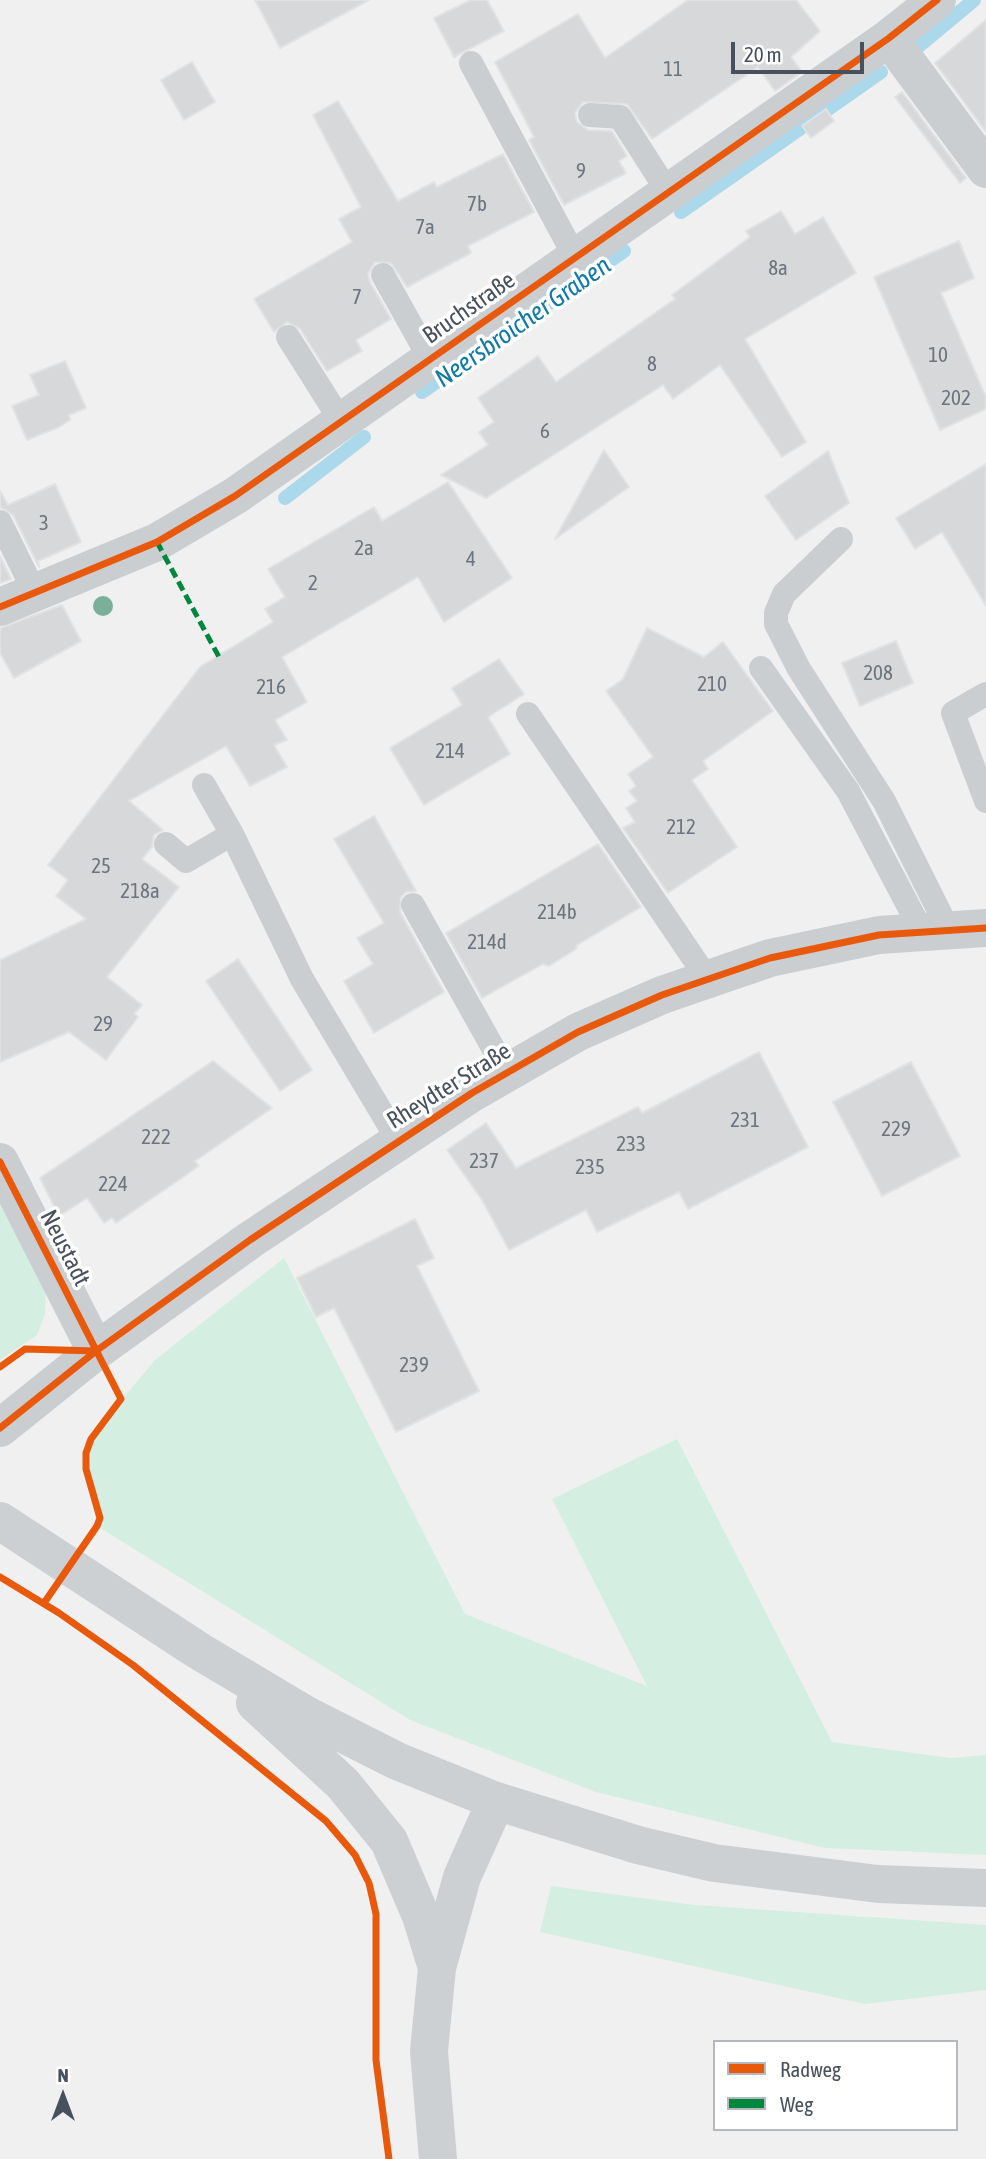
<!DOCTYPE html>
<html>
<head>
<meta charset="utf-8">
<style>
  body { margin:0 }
  #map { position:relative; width:986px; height:2159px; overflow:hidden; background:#f0f0f0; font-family:"Asap Condensed",sans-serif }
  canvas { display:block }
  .legend { position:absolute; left:713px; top:2040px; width:245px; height:91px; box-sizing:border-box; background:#fff; border:2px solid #b5b9be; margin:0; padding:9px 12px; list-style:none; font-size:21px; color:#47505c }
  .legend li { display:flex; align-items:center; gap:14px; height:35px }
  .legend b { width:35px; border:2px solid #b5b9be }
  .north { position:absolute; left:28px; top:2061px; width:70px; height:70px; -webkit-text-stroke:5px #fff; paint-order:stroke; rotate:0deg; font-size:19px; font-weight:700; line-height:28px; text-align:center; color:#47505c }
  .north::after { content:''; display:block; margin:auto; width:24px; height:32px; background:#47505c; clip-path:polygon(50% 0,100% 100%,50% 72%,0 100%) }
  .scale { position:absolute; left:731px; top:42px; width:133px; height:32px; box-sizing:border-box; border:4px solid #47505c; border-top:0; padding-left:9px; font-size:21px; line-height:24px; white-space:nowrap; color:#47505c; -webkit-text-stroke:5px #fff; paint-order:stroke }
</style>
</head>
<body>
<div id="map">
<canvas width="986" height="2159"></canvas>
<ul class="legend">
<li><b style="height:9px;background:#e8590c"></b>Radweg</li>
<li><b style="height:9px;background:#00873e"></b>Weg</li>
</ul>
<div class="north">N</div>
<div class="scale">20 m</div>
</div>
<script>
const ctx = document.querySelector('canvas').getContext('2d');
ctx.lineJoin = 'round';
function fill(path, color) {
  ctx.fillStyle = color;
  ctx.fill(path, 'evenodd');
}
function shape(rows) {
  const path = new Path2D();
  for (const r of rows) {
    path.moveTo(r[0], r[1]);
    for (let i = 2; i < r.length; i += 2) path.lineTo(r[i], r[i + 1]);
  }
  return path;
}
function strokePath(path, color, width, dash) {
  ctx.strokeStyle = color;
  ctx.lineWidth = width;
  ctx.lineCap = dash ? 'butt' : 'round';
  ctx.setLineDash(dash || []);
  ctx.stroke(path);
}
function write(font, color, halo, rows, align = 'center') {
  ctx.font = font + ' "Asap Condensed",sans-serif';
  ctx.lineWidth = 7;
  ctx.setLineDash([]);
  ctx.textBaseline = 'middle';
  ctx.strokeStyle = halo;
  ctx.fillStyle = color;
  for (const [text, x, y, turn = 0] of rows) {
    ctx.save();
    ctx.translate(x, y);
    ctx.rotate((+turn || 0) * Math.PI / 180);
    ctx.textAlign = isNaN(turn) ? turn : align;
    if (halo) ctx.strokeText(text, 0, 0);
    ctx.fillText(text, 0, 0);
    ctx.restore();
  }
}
fill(shape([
  [0,1205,46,1289,45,1314,37,1335,0,1360],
  [284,1258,465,1614,647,1686,552,1499,677,1439,832,1742,951,1758,986,1755,986,1855,825,1848,596,1792,410,1720,97,1526,100,1518,86,1469,86,1453,101,1424,155,1360],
  [551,1886,695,1905,986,1925,986,1990,865,2004,540,1932]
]), '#d4efe1');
strokePath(shape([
  [914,50,974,0],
  [681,212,881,72],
  [422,392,624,251],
  [285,498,364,437]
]), '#abd8eb', 14);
const building = shape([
  [255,0,369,0,280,48,255,0],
  [471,0,487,0,504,31,454,57,434,18,471,0],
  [688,0,796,0,820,31,791,57,802,72,775,91,758,67,652,139,627,104,583,102,575,113,577,122,588,130,612,131,627,156,619,161,626,173,564,205,529,140,534,137,495,62,578,14,605,58,688,0],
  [986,20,986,132,935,63,986,20],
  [192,62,215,102,184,120,161,80,192,62],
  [902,92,966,178,960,183,895,97,902,92],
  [338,101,398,201,434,182,437,187,503,154,534,212,468,246,471,253,407,287,391,263,375,262,368,274,370,282,391,319,356,340,362,351,327,371,300,329,287,322,274,332,254,299,352,242,339,219,361,207,313,115,338,101],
  [826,109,834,121,811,138,802,126,826,109],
  [781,211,795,234,823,217,856,273,745,339,806,442,782,457,720,365,673,399,663,385,486,498,441,475,488,445,479,432,494,422,478,398,538,356,556,382,675,299,672,295,750,237,746,231,781,211],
  [959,241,974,278,941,293,986,397,986,409,940,430,874,277,959,241],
  [65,361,86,408,69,415,70,420,59,427,27,440,12,406,39,395,30,375,65,361],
  [604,450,629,487,555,539,604,450],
  [828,451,849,503,796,540,765,496,828,451],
  [986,464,986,606,942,532,915,549,896,518,986,464],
  [448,482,512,578,444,622,418,577,282,657,307,702,275,720,287,740,274,745,287,767,250,786,226,746,129,801,163,830,154,835,152,847,142,859,179,887,107,977,142,1005,134,1014,138,1017,106,1060,69,1032,0,1062,0,960,86,919,56,896,68,880,48,865,200,667,273,622,265,609,285,597,268,569,374,507,382,521,448,482],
  [55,484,81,542,38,561,39,567,13,515,0,507,0,491,8,505,55,484],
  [0,556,11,579,0,583,0,556],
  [62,605,81,641,14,678,0,653,0,628,62,605],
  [647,628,704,657,723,642,773,711,703,761,708,769,692,780,737,847,668,893,623,828,635,822,626,808,637,801,629,791,636,786,628,774,653,757,606,691,623,679,647,628],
  [896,641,913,683,860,706,842,663,896,641],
  [499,659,524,694,488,717,510,754,424,805,390,748,462,705,452,688,499,659],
  [374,816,416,891,406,892,401,897,400,912,444,992,374,1033,344,981,373,964,357,938,384,923,334,839,374,816],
  [598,844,641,907,577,945,576,949,549,966,543,964,482,998,446,933,598,844],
  [238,959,312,1070,280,1091,206,981,238,959],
  [759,1052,808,1147,688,1209,679,1192,597,1232,586,1210,509,1250,482,1200,447,1150,486,1123,516,1168,638,1107,642,1113,759,1052],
  [213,1061,272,1108,195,1161,199,1166,116,1223,112,1218,104,1223,87,1198,59,1216,40,1178,213,1061],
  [911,1062,960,1156,882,1196,833,1102,911,1062],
  [415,1219,434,1258,417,1266,479,1391,396,1432,334,1308,316,1317,297,1278,415,1219]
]);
fill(building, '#d7d8da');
strokePath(building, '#e1e2e3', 2);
strokePath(shape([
  [471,63,575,257],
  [590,115,620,117,668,192],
  [383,275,430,359],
  [288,337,341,421],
  [0,522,35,593],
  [841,539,784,594,776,613,776,624,799,669,884,801,948,929],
  [761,668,848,791,921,930],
  [986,694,953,713,986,801],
  [528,714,707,978],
  [204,785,232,834,302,979,398,1140],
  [166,844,186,861,232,834],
  [413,905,506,1071]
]), '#cbced1', 24);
strokePath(shape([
  [889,38,986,169],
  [0,607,157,542,235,496,889,38,937,0],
  [0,1162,96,1351],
  [0,1428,96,1351,250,1240,472,1093,578,1032,662,995,770,958,879,935,986,928]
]), '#cbced1', 38);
strokePath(shape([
  [0,1521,199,1651,308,1716,397,1761,496,1801,638,1845,714,1863,878,1884,986,1888],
  [255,1703,343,1784,389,1841,421,1916,437,1968],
  [438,2159,429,2051,437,1968,462,1877,496,1801]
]), '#cdd0d2', 38);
strokePath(shape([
  [157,542,219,657]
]), '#00873e', 5, [10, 5]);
strokePath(shape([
  [0,607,157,542,235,496,889,38,937,0],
  [0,1162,121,1399,91,1439,86,1453,86,1469,100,1518,97,1526,44,1603],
  [0,1367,25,1349,96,1351],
  [0,1428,96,1351,250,1240,472,1093,578,1032,662,995,770,958,879,935,986,928],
  [0,1577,59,1613,133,1665,326,1821,355,1855,369,1883,376,1914,376,2060,389,2159]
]), '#e8590c', 7);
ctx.fillStyle = '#7ab09a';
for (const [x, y] of [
  [103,606]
]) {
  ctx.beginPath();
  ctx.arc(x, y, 10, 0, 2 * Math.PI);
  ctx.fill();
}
write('21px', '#6c747d', null, [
  ["11",673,69],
  ["9",581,171],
  ["7b",477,204],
  ["7a",425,227],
  ["8a",778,268],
  ["7",357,297],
  ["10",938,355],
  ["8",652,364],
  ["202",956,398],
  ["6",545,431],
  ["3",44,523],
  ["2a",364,548],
  ["4",471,559],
  ["2",313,583],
  ["208",878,673],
  ["210",712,684],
  ["216",271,687],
  ["214",450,751],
  ["212",681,827],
  ["25",101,866],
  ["218a",140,891],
  ["214b",557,912],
  ["214d",487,942],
  ["29",103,1024],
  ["231",745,1120],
  ["229",896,1129],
  ["222",156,1137],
  ["233",631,1144],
  ["237",484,1161],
  ["235",590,1167],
  ["224",113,1184],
  ["239",414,1365]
]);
write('24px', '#47505c', '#fff', [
  ["Bruchstraße",469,308,-35],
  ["Rheydter Straße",449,1086,-32],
  ["Neustadt",65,1248,63]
]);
write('italic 26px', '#1079a6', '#fff', [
  ["Neersbroicher Graben",523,322,-35]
]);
</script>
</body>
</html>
